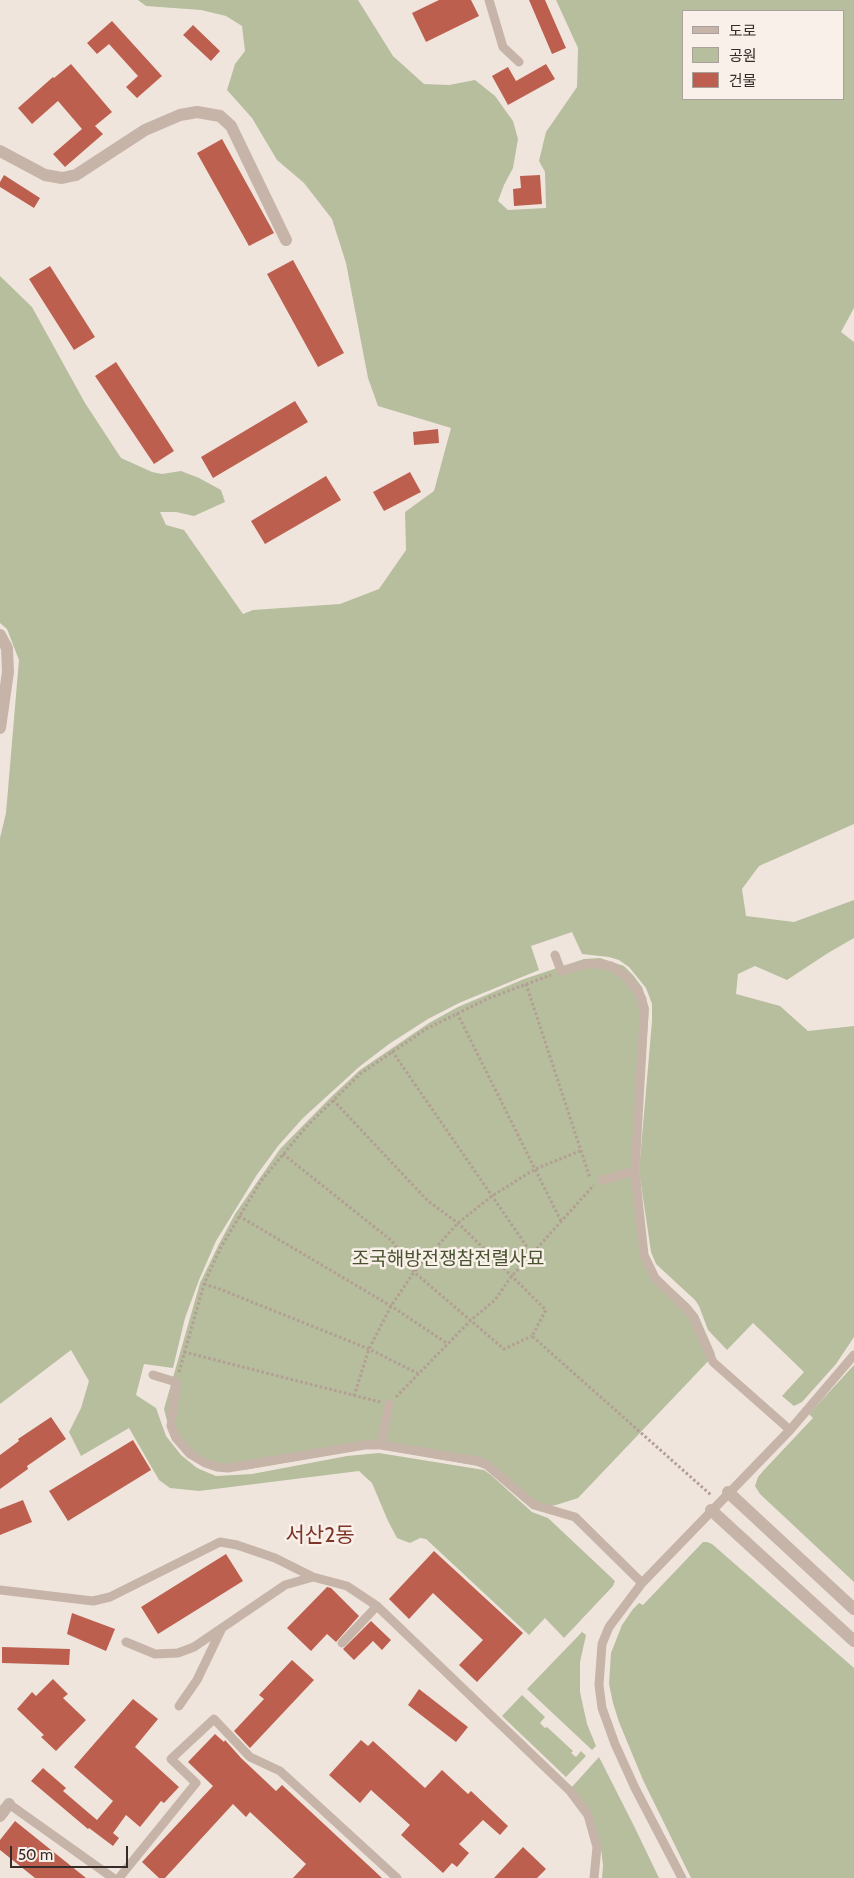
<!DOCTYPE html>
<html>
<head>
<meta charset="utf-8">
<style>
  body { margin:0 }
  #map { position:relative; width:854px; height:1878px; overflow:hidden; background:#f0e5dd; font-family:Cabin,"Noto Sans KR",sans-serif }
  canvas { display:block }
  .legend { position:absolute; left:682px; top:10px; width:162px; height:90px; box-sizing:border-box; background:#f8f0e9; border:1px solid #aaa19c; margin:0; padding:6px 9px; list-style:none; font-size:15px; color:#352b29 }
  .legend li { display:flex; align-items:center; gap:10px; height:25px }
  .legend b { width:25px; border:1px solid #aaa19c }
  .scale { position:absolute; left:10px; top:1846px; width:118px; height:22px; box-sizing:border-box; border:2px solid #352b29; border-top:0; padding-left:6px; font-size:15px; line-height:18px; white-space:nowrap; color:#352b29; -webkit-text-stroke:4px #f8f0e9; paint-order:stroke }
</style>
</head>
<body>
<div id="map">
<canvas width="854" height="1878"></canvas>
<ul class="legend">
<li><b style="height:6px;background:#c7b4a9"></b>도로</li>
<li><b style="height:14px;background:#b6be9e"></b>공원</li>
<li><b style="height:14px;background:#bd5f4e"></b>건물</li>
</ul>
<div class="scale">50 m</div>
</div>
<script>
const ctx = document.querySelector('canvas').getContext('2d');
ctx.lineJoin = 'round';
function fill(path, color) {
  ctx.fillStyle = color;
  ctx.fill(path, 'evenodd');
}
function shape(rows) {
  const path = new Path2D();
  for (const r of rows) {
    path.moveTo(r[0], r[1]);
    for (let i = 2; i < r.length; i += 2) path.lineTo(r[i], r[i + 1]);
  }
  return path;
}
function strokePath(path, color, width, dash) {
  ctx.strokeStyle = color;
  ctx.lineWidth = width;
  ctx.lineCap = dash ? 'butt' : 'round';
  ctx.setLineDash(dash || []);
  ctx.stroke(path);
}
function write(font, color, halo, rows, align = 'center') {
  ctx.font = font + ' Cabin,"Noto Sans KR",sans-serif';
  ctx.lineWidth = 5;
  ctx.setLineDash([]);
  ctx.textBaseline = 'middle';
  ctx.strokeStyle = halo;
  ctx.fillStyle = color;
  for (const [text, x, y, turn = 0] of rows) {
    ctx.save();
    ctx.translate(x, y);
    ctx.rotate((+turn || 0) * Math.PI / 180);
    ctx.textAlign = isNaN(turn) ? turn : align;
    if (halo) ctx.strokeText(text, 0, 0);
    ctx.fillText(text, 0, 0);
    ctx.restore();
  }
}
fill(shape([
  [138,0,358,0,393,56,424,84,449,85,475,80,495,96,513,121,518,139,513,168,504,185,498,201,508,210,546,208,545,172,539,161,546,132,577,87,578,48,556,0,854,0,854,308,841,332,854,342,854,824,759,866,742,889,746,916,794,922,854,900,854,938,828,953,787,980,755,966,738,974,736,994,780,1006,808,1031,854,1026,854,1337,836,1364,802,1402,794,1406,782,1396,804,1372,753,1323,727,1350,708,1330,699,1306,695,1300,656,1264,651,1252,639,1171,652,1021,652,1004,646,988,629,967,619,960,609,957,582,954,572,932,531,946,539,970,459,1003,428,1019,389,1044,359,1067,303,1118,278,1146,256,1176,216,1241,199,1280,185,1318,173,1368,144,1364,136,1395,156,1408,166,1436,181,1455,197,1468,216,1476,252,1474,347,1456,379,1453,484,1470,491,1475,532,1512,548,1518,615,1581,613,1586,564,1638,545,1618,529,1635,426,1539,420,1538,410,1543,397,1538,388,1521,372,1483,359,1471,199,1491,170,1488,159,1480,129,1428,81,1456,69,1432,81,1408,89,1381,71,1350,0,1404,0,838,6,813,19,660,7,629,0,623,0,276,32,307,85,403,121,458,152,472,162,474,181,471,199,478,221,490,225,502,194,516,176,512,160,512,166,525,184,530,243,614,253,610,340,604,379,589,406,550,405,512,434,491,451,428,378,406,368,378,346,263,332,219,304,183,277,160,252,118,227,90,235,64,245,51,242,26,226,16,201,10,146,6],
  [683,11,843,11,843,99,683,99],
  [600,958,624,966,633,975,642,987,649,1008,637,1171,646,1253,657,1275,689,1304,698,1315,715,1354,578,1498,556,1505,535,1509,484,1467,381,1449,364,1449,244,1470,227,1471,188,1457,171,1437,164,1409,200,1283,219,1244,235,1214,280,1149,331,1097,360,1070,429,1023,458,1007,524,979,584,959],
  [854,1365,854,1582,760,1494,755,1486,758,1477,764,1470,813,1418,809,1414],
  [703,1542,707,1542,712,1544,854,1668,854,1878,691,1878,643,1780,619,1722,613,1703,609,1684,611,1653,622,1625,633,1609,639,1603,643,1605],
  [582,1632,586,1635,580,1662,580,1692,587,1724,596,1746,592,1750,527,1689],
  [522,1695,545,1717,540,1723,545,1728,547,1727,573,1751,571,1753,576,1757,581,1751,586,1756,566,1777,502,1716],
  [599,1757,634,1826,659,1878,602,1878,603,1866,601,1848,571,1788]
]), '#b6be9e');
fill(shape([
  [439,0,471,0,479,16,426,42,412,13],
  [529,0,545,0,566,48,552,54],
  [112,21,162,76,137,98,126,87,138,76,109,44,97,54,87,43],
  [193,25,220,51,211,61,183,35],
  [71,64,112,112,95,126,103,134,65,167,53,154,82,129,58,101,32,124,18,108,53,77,54,78],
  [546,64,555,79,508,105,492,76,508,67,516,81],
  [222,139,274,233,249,246,197,153],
  [4,175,40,198,34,208,0,187,0,182],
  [540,175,542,204,514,206,513,189,521,188,520,176],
  [293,260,344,353,318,367,267,274],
  [50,266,95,337,74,350,29,279],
  [116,362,174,451,154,464,95,376],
  [295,401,308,422,213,478,201,457],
  [438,429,439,443,414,445,413,432],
  [410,472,421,492,384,511,373,492],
  [326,476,341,500,265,544,251,521],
  [51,1417,66,1439,27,1466,28,1469,0,1489,0,1455,19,1441,18,1439],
  [133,1440,151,1470,68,1521,49,1491],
  [23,1500,32,1522,0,1535,0,1509],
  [434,1551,523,1633,477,1682,459,1665,483,1640,433,1593,409,1619,389,1599],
  [226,1554,243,1581,158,1634,141,1607],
  [327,1587,331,1588,359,1616,336,1642,327,1634,311,1651,287,1628],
  [72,1613,115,1629,106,1651,67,1634],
  [371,1621,391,1640,382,1650,373,1641,354,1660,343,1649],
  [2,1647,70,1649,69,1665,2,1663],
  [292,1660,314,1680,250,1748,234,1731,264,1699,259,1695],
  [53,1679,68,1694,63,1698,86,1720,56,1751,41,1737,44,1735,17,1709,32,1692,36,1696],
  [419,1689,468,1727,456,1742,408,1705],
  [133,1699,158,1719,135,1747,179,1787,164,1803,161,1801,140,1827,126,1815,113,1833,119,1838,113,1846,89,1828,88,1829,31,1781,43,1768,66,1788,63,1791,97,1820,113,1801,74,1767],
  [215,1734,224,1742,225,1740,241,1758,276,1791,282,1785,382,1878,293,1878,306,1864,250,1812,246,1817,233,1804,165,1878,159,1878,142,1862,213,1786,188,1762],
  [361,1740,368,1746,373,1741,425,1788,442,1770,468,1794,471,1791,508,1826,500,1835,483,1820,459,1844,469,1853,457,1867,452,1863,443,1873,401,1835,410,1825,371,1790,360,1803,329,1775],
  [15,1821,86,1878,35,1878,0,1850,0,1840],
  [523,1847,546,1869,537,1878,494,1878]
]), '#bd5f4e');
strokePath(shape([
  [526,984,590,1178],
  [457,1013,561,1221],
  [392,1051,532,1254],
  [333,1100,428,1201,458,1223,546,1310,532,1336,711,1495],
  [283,1154,392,1241,414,1272,504,1349,532,1336],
  [239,1216,391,1306,448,1344],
  [204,1284,217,1288,369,1349,419,1374],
  [184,1352,380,1402],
  [179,1372,204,1284,221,1247,261,1181,306,1127,360,1074,426,1029,489,998,551,975],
  [354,1396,369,1349,391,1306,414,1272,458,1223,492,1196,535,1169,580,1151],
  [396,1397,471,1320,495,1300,511,1277,594,1185]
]), '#b39e94', 3, [2.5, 2.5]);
strokePath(shape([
  [489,0,503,47,519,62],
  [555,955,561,971,586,964,601,964,611,966,628,978,637,990,642,999,644,1014,635,1171,644,1255,655,1278,685,1307,693,1317,713,1362,790,1430],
  [602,1180,635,1171],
  [153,1375,176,1382,171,1426,176,1438,190,1454,205,1463,217,1467,228,1468,365,1445,381,1445,477,1461,487,1465,534,1505,575,1517,642,1583],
  [381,1445,389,1404],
  [0,1590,93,1601,110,1597,220,1542,237,1545,275,1558,313,1577],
  [126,1642,155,1654,178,1653,194,1647,285,1585,313,1577,347,1586,377,1606,570,1791,588,1815,597,1847,594,1878],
  [342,1643,377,1606],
  [179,1706,197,1680,222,1628],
  [9,1804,113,1878],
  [119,1878,196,1783,171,1759,214,1719,250,1757,280,1771,397,1878],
  [682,1878,635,1788,615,1744,602,1708,599,1685,602,1644,609,1627,642,1583,790,1430,854,1355]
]), '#c7b4a9', 9);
strokePath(shape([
  [0,151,45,175,62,178,76,175,145,130,180,115,197,112,220,116,231,126,286,240],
  [0,635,7,648,8,672,0,728],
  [728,1492,854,1609],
  [711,1510,854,1641],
  [0,1816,9,1804]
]), '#c7b4a9', 12);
write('19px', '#48522e', '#f8f0e9', [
  ["조국해방전쟁참전렬사묘",448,1259]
]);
write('21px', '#7e3427', '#f8f0e9', [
  ["서산2동",320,1536]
]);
</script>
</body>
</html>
